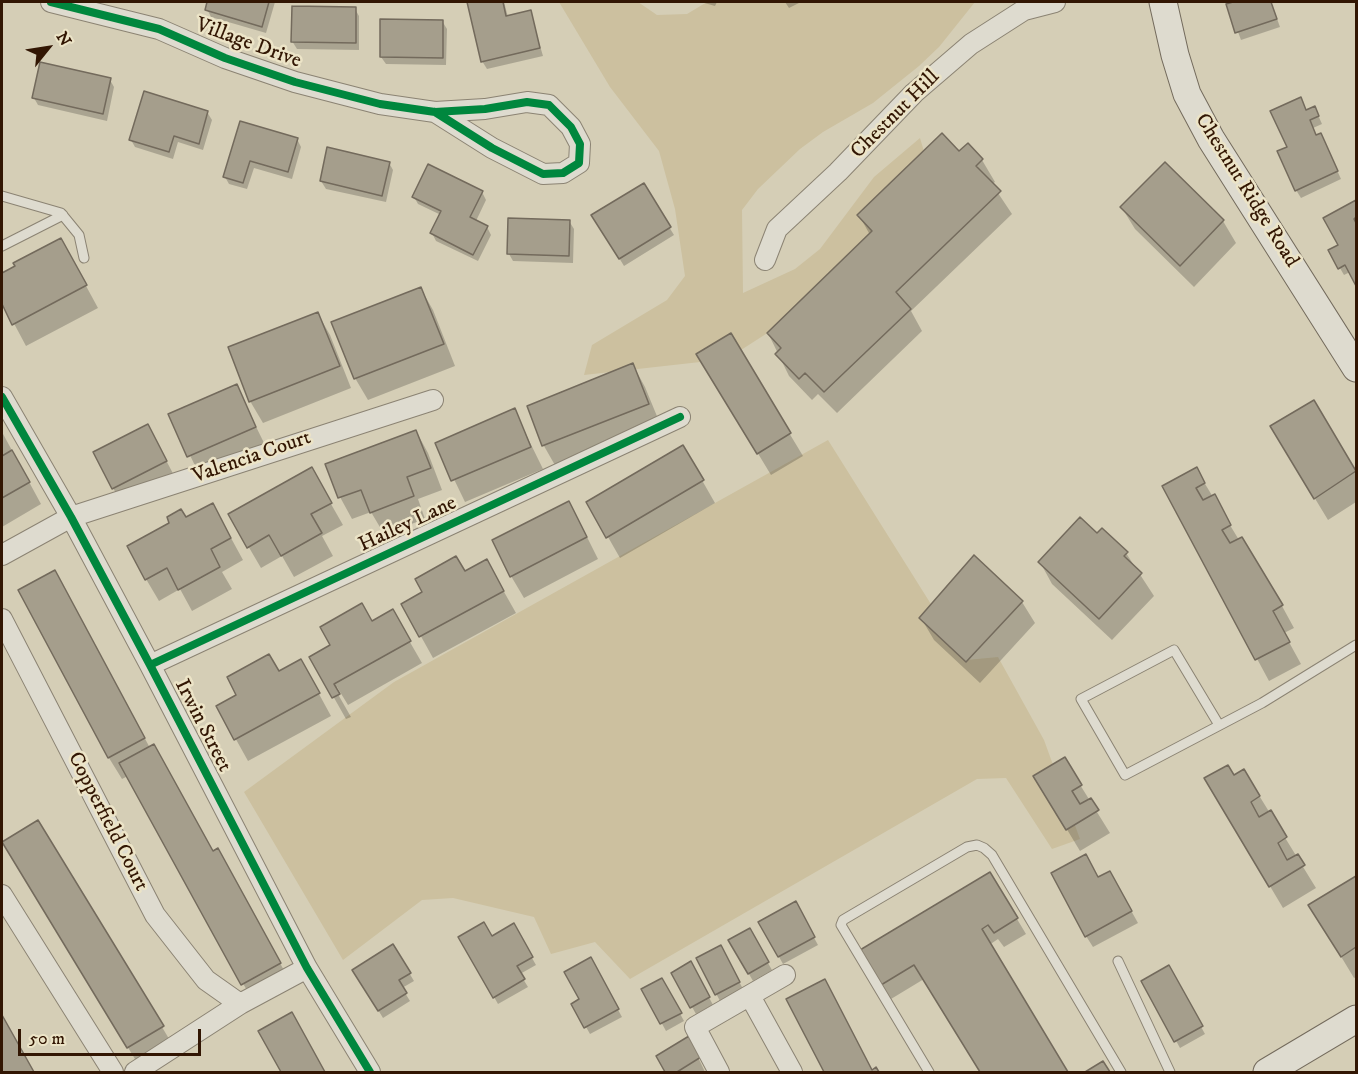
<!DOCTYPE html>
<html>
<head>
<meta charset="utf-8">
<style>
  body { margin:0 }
  #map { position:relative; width:1358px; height:1074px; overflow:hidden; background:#d5ceb6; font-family:"IM FELL DW Pica",serif }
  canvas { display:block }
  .frame { position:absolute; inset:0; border:3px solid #321603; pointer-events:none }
  .north { position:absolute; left:18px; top:18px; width:60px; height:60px; -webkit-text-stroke:4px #ece4c7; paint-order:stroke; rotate:60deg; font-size:16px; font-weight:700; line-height:24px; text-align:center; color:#321603 }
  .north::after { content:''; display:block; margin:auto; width:21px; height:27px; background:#321603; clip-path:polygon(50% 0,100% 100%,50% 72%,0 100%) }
  .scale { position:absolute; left:18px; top:1029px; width:183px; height:27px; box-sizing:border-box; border:3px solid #321603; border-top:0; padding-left:8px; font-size:18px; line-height:21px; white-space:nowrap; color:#321603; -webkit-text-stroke:4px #ece4c7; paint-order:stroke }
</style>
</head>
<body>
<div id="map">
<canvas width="1358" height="1074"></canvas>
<div class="frame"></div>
<div class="north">N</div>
<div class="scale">50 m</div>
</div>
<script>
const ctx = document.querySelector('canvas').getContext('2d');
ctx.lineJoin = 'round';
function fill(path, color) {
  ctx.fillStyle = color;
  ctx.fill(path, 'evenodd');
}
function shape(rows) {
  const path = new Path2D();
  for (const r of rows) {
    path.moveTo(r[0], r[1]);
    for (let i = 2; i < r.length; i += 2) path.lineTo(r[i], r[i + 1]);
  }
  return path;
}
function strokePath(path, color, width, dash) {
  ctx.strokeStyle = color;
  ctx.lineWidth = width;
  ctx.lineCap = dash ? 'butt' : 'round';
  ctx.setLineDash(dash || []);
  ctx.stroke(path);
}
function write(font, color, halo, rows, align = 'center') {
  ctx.font = font + ' "IM FELL DW Pica",serif';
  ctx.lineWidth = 5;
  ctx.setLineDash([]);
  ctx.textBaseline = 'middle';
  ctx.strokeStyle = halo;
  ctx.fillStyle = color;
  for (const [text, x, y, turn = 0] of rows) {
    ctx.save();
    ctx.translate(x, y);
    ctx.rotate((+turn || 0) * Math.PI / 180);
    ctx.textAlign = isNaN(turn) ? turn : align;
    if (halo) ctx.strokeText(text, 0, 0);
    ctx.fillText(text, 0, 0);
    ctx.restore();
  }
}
fill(shape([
  [559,2,638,2,657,15,687,14,707,2,975,2,939,47,919,66,873,103,823,132,800,149,758,189,742,210,743,293,795,269,820,249,874,177,920,138,928,165,913,189,783,323,727,359,584,375,592,345,667,300,685,276,675,209,659,151,610,87],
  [828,440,966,660,998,657,1044,740,1080,839,1052,849,1006,778,977,779,630,979,595,942,551,954,534,917,453,898,422,900,343,960,244,792,394,682]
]), '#ccc09f');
fill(shape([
  [209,2,275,2,266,33,211,17,207,9],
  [468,2,504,2,508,17,530,12,543,56,487,69,482,61],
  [701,2,717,2,715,6],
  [785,2,801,2,789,8],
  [1238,2,1271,2,1280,27,1241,40,1228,5],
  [355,9,359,16,359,50,297,49,292,41],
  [442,21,447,29,446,65,386,64,381,57],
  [110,80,114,87,107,121,38,105,34,98],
  [1307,111,1318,115,1322,124,1313,128,1316,136,1324,142,1341,179,1301,198,1296,190,1289,147],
  [207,112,212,120,203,150,178,142,173,159,135,147,131,140],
  [241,123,297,139,301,147,292,179,254,168,247,189,229,184,225,177],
  [968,145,982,160,995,182,992,184,1012,214,911,311,922,331,837,413,818,394,812,400,789,376,768,333,870,235,859,215,959,153],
  [389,163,393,170,386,202,326,189,321,181],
  [1165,164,1223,221,1236,243,1194,287,1135,229,1122,208],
  [643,185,674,235,624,266,593,215],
  [482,192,486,200,476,221,487,227,491,235,478,261,436,241,432,233,441,215,418,204,414,197],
  [1355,202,1356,203,1356,283,1350,272,1344,275,1330,251,1340,246],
  [569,221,574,229,573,263,513,261,509,254],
  [73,262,98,308,26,346,2,301,2,275,17,267],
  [421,289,433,310,455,366,368,400,355,378],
  [318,314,330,335,351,388,263,423,250,401],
  [730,335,803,456,771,475,711,376],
  [633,365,645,387,661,426,556,467,544,446,528,407],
  [236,386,267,449,201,478,170,414],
  [1313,402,1356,474,1356,502,1328,520,1285,449],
  [514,410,543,469,465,502,437,444],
  [148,426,178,483,126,510,113,488],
  [416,431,428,453,442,490,418,499,425,519,384,534,371,512,352,519,340,497],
  [2,432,41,504,2,527],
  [683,447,715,503,620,558,588,502],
  [311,469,343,525,322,536,333,556,294,577,282,556,261,568,230,515],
  [1196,469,1239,540,1261,574,1264,573,1294,628,1284,633,1301,664,1269,681,1164,486],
  [185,519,225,527,243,560,222,572,232,589,192,611,180,589,159,601,146,579,171,523],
  [581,525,598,559,524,598,511,576],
  [1097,535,1126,553,1154,596,1112,640,1052,584,1040,562],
  [464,573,499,583,516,613,433,658,403,604],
  [20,590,67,594,150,748,213,853,230,872,292,985,255,1005,128,776,122,779,109,758],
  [1022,602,1035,623,980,683,934,640,921,618],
  [392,611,422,663,348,705,337,687,335,689,351,717,346,719,311,657],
  [279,673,313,683,331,716,248,761,218,707],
  [1064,759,1110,833,1080,851,1048,798],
  [1244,771,1316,888,1283,908,1206,779,1234,777],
  [17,864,162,1027,175,1049,141,1069],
  [1110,873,1138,923,1093,947,1086,936,1098,879],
  [990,874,1026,934,1004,947,998,939,989,945,1067,1072,981,1072,924,979,891,999,862,951],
  [1356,877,1356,977,1354,978,1310,905],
  [795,903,818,945,783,964,760,923],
  [513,925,536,965,520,974,528,987,498,1004,460,937,492,938],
  [749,930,772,970,753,981,730,941],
  [393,946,414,981,402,988,410,1001,383,1018,354,970],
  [725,955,743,989,720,1001,698,959],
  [590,959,622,1017,590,1034,573,1004,581,1000],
  [691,963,713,1005,696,1014,673,973],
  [1168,967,1205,1034,1180,1048,1143,981],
  [662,980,684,1021,666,1031,643,989],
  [788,1000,872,1071,876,1069,878,1072,826,1072],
  [291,1014,324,1072,282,1072,260,1031],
  [2,1016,3,1021,32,1072,2,1072],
  [689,1038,705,1072,667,1072,658,1056]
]), '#0003');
const building = shape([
  [207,2,269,2,262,27,205,10,207,2],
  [467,2,503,2,506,16,531,10,540,48,481,62,467,2],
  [1233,2,1271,2,1277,19,1235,33,1226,4,1233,2],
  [292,6,356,7,356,43,291,42,292,6],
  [380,19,443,20,443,58,380,57,380,19],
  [40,62,111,78,103,114,32,98,40,62],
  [144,91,208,111,199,144,174,136,169,152,129,140,144,91],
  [1301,97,1306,110,1315,106,1319,116,1310,120,1316,135,1321,133,1338,171,1295,191,1277,151,1287,147,1270,111,1301,97],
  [240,121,298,138,288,172,250,161,243,183,223,177,240,121],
  [942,133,959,151,968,143,983,159,976,166,1001,191,896,292,911,309,824,392,805,373,799,379,775,354,781,348,767,333,872,231,857,215,942,133],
  [327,147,390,162,382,196,320,181,327,147],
  [1165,162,1224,220,1180,266,1120,207,1165,162],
  [428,164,483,191,470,217,488,226,473,255,430,233,441,211,412,197,428,164],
  [644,183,671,227,619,259,591,215,644,183],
  [1356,200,1356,217,1354,219,1356,223,1356,286,1345,265,1338,269,1328,250,1338,245,1323,218,1356,200],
  [508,218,570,220,569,256,507,254,508,218],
  [61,238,87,285,12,325,2,304,2,273,15,266,13,263,61,238],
  [421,287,444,344,354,379,331,322,421,287],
  [318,312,340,366,249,402,228,347,318,312],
  [731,333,791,433,757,454,696,354,731,333],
  [633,363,649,404,542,446,527,406,633,363],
  [237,384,256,427,187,457,168,414,237,384],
  [1314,400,1356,471,1314,499,1270,426,1314,400],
  [515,408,531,447,451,481,435,443,515,408],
  [148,424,167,461,112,489,93,452,148,424],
  [416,430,431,468,407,477,414,496,370,513,361,490,338,498,325,464,416,430],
  [683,445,704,480,606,538,586,502,683,445],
  [12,450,30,482,2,498,2,456,12,450],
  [312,467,332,503,311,514,322,533,281,556,269,535,247,548,228,514,312,467],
  [1197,467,1205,483,1196,488,1203,500,1215,494,1231,525,1222,530,1230,543,1242,537,1283,605,1273,611,1290,642,1255,660,1162,486,1197,467],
  [569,501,587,537,510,577,492,540,569,501],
  [213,503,231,538,211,549,220,567,178,590,167,568,145,580,127,546,169,523,167,517,181,509,186,517,213,503],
  [1080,517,1097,533,1102,528,1128,552,1124,556,1142,573,1099,619,1038,562,1080,517],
  [974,555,1023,601,966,662,919,618,974,555],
  [456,556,465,571,487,559,504,591,419,637,401,604,422,592,415,579,456,556],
  [55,570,145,738,108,758,18,590,55,570],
  [362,603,372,621,393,609,411,641,334,684,340,694,332,698,309,657,330,645,320,627,362,603],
  [269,654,279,671,301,659,320,693,234,740,216,706,236,695,227,677,269,654],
  [154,744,213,851,218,848,281,963,241,985,119,763,154,744],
  [1065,757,1082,785,1072,791,1080,804,1091,798,1099,810,1066,830,1033,776,1065,757],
  [1228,765,1234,775,1244,769,1260,796,1251,802,1259,817,1271,810,1287,837,1278,843,1287,860,1298,854,1305,865,1269,887,1204,778,1228,765],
  [38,820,164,1026,127,1048,2,842,38,820],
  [1086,854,1098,877,1110,871,1132,911,1085,937,1051,873,1086,854],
  [990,872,1018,918,994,933,988,925,982,929,1068,1072,980,1072,914,965,881,985,860,950,990,872],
  [1356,876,1356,947,1341,957,1308,905,1356,876],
  [796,901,815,937,778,957,758,922,796,901],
  [484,922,492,936,514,923,533,957,517,966,525,979,493,998,458,937,484,922],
  [750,928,769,962,748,974,728,940,750,928],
  [393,944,411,973,399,980,407,993,378,1011,352,970,393,944],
  [721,945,740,982,715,995,696,958,721,945],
  [591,957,619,1009,584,1028,571,1004,579,999,564,972,591,957],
  [691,961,710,997,690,1008,671,973,691,961],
  [1169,965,1203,1026,1174,1042,1141,981,1169,965],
  [662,978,682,1013,660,1024,641,989,662,978],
  [825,979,872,1070,876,1067,879,1072,824,1072,786,999,825,979],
  [292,1012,325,1072,281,1072,258,1031,292,1012],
  [2,1015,34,1072,2,1072,2,1015],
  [689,1036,701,1057,677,1072,665,1072,656,1056,689,1036],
  [1103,1061,1110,1072,1085,1072,1103,1061]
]);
fill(building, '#a59e8c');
strokePath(building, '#736a5c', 1.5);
const lane = shape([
  [2,196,61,213,79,235,84,258],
  [2,246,63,215],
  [1219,725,1174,650,1081,699,1125,775,1262,703,1356,645],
  [1118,961,1170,1072],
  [929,1072,841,925,843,920,967,847,977,845,984,848,992,855,1121,1072]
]);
const street = shape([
  [51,2,159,29,225,58,295,82,380,104,435,112,485,109,527,102,549,105,571,127,580,144,579,163,563,173,543,174,492,148,435,112],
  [765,260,777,229,838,172,914,93,971,44,1024,10,1055,2],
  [2,397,71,517,150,665,307,968,370,1072],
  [2,555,71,517,433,400],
  [2,619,155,915,206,980,240,1004,307,968],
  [150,665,680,417],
  [2,895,113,1072],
  [750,996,792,1072],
  [135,1072,240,1004],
  [719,1072,695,1027,785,975]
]);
const secondary = shape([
  [1163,2,1175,55,1187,94,1211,139,1356,368],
  [1267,1072,1356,1019]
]);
strokePath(lane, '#8b8373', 11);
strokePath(street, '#8b8373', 22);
strokePath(secondary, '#736a5c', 29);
strokePath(lane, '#dedbcf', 9);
strokePath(street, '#dedbcf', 20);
strokePath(secondary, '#dedbcf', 27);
strokePath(shape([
  [51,2,159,29,225,58,295,82,380,104,435,112,485,109,527,102,549,105,571,127,580,144,579,163,563,173,543,174,492,148,435,112],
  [2,397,71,517,150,665,307,968,370,1072],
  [150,665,680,417]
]), '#00873e', 8);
write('21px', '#321603', '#ece4c7', [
  ["Village Drive",248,44,20],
  ["Chestnut Hill",896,115,-45],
  ["Chestnut Ridge Road",1246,191,58],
  ["Valencia Court",252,458,-19],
  ["Hailey Lane",408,525,-25],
  ["Irwin Street",202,726,63],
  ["Copperfield Court",107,822,63]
]);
</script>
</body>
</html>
